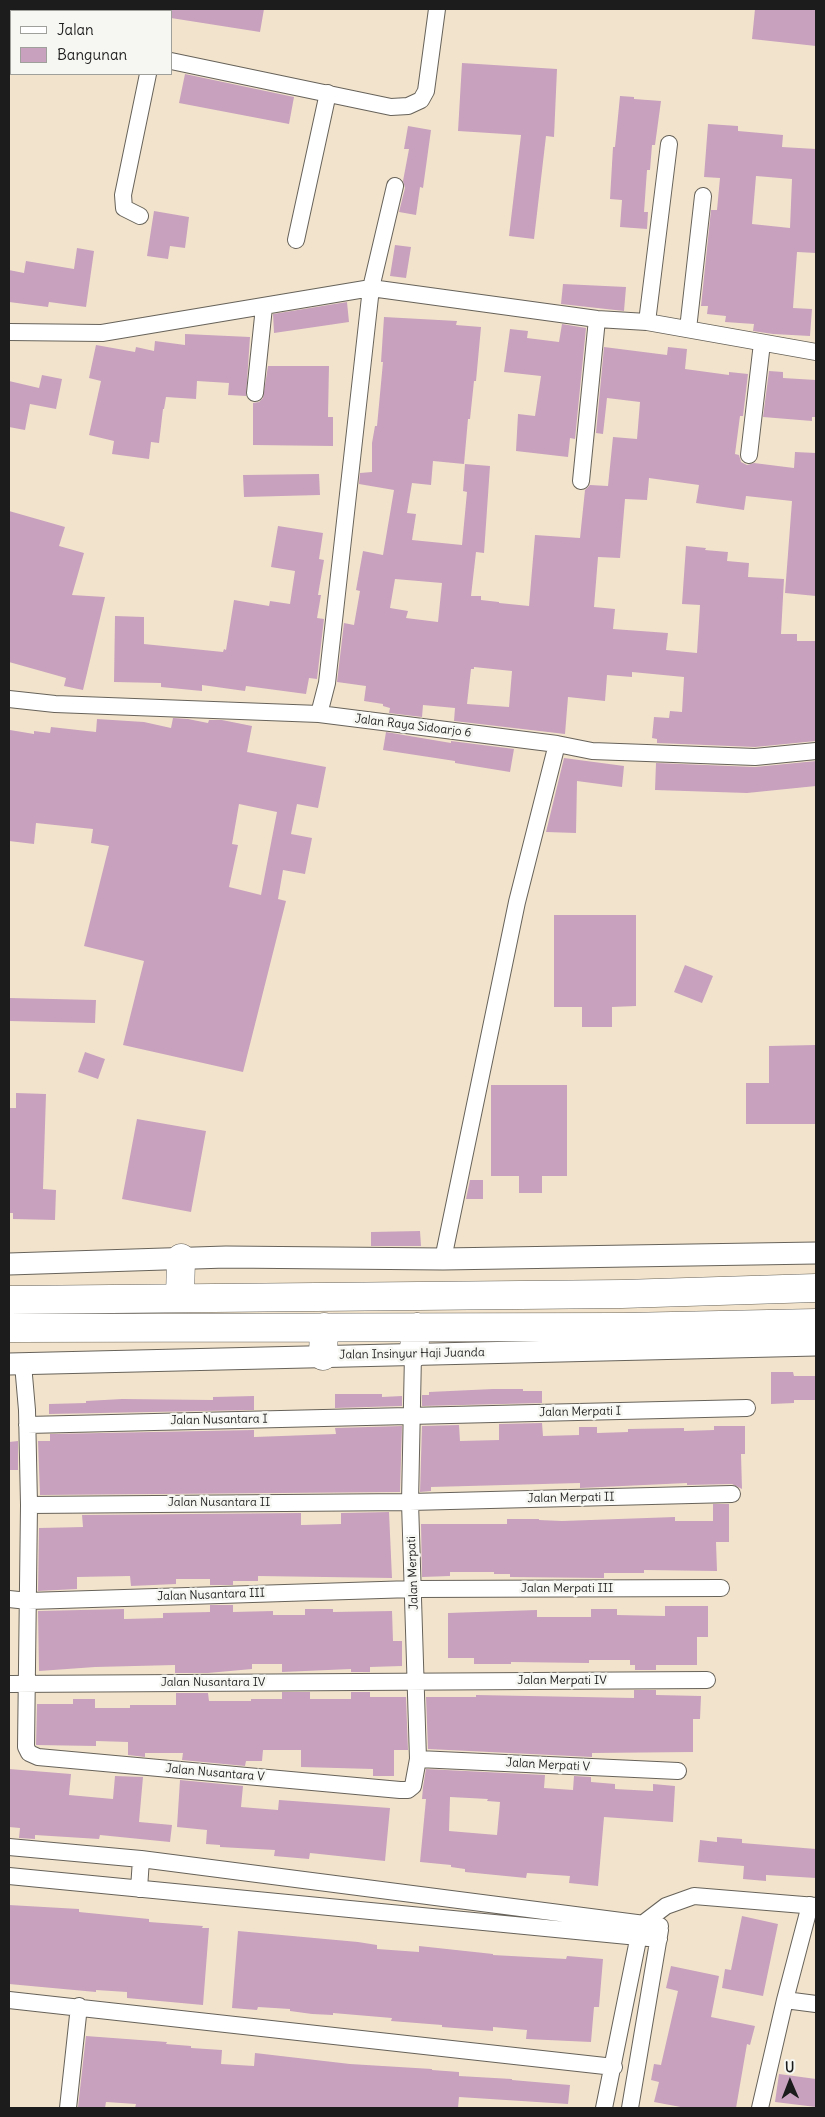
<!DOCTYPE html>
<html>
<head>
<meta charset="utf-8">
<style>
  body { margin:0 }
  #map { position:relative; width:825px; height:2117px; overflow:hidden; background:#f2e4cc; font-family:Delius,sans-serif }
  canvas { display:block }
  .frame { position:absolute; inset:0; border:10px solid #1c1c1c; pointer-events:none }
  .legend { position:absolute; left:10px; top:10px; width:162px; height:65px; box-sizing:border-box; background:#f6f6f2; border:1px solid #9f9f9c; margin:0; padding:6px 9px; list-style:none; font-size:15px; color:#1c1c1c }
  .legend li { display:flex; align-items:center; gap:10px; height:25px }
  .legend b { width:25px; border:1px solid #9f9f9c }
  .north { position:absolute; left:765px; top:2057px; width:50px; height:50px; -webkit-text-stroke:4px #f6f6f2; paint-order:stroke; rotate:359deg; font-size:14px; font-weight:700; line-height:20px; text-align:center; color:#1c1c1c }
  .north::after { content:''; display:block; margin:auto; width:18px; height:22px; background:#1c1c1c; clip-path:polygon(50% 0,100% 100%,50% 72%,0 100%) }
</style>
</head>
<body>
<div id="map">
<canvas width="825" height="2117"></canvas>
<div class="frame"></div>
<ul class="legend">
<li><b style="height:6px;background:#fff"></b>Jalan</li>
<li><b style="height:14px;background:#c8a1be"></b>Bangunan</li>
</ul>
<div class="north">U</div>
</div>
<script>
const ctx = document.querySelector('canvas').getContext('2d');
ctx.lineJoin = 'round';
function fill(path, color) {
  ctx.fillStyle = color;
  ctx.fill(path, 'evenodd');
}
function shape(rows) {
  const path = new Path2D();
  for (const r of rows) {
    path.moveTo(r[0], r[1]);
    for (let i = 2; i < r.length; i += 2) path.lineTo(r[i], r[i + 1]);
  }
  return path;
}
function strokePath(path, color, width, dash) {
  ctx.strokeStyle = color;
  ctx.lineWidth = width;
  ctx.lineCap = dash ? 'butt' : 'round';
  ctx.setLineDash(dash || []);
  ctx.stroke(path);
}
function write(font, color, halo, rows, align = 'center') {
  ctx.font = font + ' Delius,sans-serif';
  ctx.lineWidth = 5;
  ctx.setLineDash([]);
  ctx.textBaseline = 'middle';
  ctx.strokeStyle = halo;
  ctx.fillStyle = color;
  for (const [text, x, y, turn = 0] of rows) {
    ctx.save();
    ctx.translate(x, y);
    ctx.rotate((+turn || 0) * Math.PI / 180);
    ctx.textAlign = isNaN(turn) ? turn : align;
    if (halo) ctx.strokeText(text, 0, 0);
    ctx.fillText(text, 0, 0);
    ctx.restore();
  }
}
fill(shape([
  [171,9,264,9,260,32,171,18],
  [755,9,816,9,816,46,752,39],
  [462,63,557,69,554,137,546,136,534,239,509,236,521,135,458,131],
  [185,74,294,97,289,124,179,103],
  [620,96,634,97,634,99,661,101,655,145,652,145,650,170,647,170,644,212,648,212,647,229,620,227,622,200,610,199,613,147,615,147],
  [708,124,738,126,738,131,783,135,782,147,816,149,816,253,797,252,793,308,812,309,810,336,773,334,753,331,754,324,725,322,726,316,707,314,708,306,701,306,711,210,717,210,720,178,704,177],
  [756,176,792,179,790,228,752,224],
  [408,126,431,130,423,188,420,187,416,215,399,212,405,188,403,181,409,149,404,149],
  [154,211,189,217,185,248,170,246,168,259,147,256],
  [395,245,411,247,406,278,390,276],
  [77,248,94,251,86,307,49,302,48,307,9,302,9,270,24,273,26,261,74,269],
  [563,284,626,287,624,311,561,304],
  [347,302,349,322,274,333,273,314],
  [384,317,457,321,456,325,481,327,476,381,474,381,470,419,468,419,464,464,433,461,431,485,412,483,407,513,416,514,412,540,462,545,467,492,463,491,465,464,490,466,484,553,476,552,471,596,481,596,481,600,499,602,499,603,529,606,535,535,580,538,585,490,590,485,608,486,613,437,637,439,640,402,607,398,603,434,596,433,604,347,667,355,668,347,687,349,685,369,729,375,729,372,748,374,743,416,740,416,735,454,739,455,741,462,747,465,754,463,794,468,795,452,816,453,816,596,785,593,792,501,746,496,744,510,696,503,699,485,649,478,647,500,625,499,620,558,598,557,594,607,615,609,613,629,668,633,666,650,697,653,700,605,682,604,686,546,706,548,705,550,728,552,727,561,749,563,748,577,784,579,781,634,797,634,797,641,816,641,816,741,755,747,657,743,657,739,652,738,654,717,669,718,670,711,682,712,684,677,632,672,632,677,607,675,605,701,568,697,565,734,454,721,455,708,423,705,422,717,389,713,390,708,383,706,383,704,364,701,366,686,337,682,344,623,354,625,360,591,356,590,363,551,383,555,394,490,359,484,360,473,372,472,372,443,375,426,377,426,383,362,381,362],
  [395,579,442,583,438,622,406,618,408,611,390,608],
  [474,667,512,671,509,707,467,704,471,669,474,669],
  [562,324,586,328,575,439,570,438,568,457,516,451,518,414,535,416,541,376,504,372,510,329,528,331,527,338,559,342],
  [185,334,250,337,246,396,228,395,229,383,197,381,196,399,166,397,164,409,163,409,159,443,151,442,149,459,112,454,114,441,89,435,101,381,89,378,96,345,135,352,136,347,154,351,155,341,185,345],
  [268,366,329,366,328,417,333,417,333,446,253,445,253,403,259,402,263,398],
  [769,371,783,372,783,378,816,380,816,417,812,417,812,421,763,417],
  [42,375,62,379,56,409,30,404,25,430,9,427,9,381,39,388],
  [319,474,320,495,244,497,243,475],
  [9,511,65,527,59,546,84,553,72,595,105,597,83,690,64,686,66,678,9,662],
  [278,526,323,533,319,559,324,560,318,595,321,595,317,618,324,619,317,679,309,678,306,694,246,686,245,691,202,685,202,691,161,687,161,683,114,682,115,616,144,617,144,644,223,652,224,649,226,650,234,600,269,606,270,601,290,604,295,571,271,567],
  [173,718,188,719,208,723,209,720,222,720,252,726,247,752,326,767,318,808,297,804,291,834,312,838,305,874,283,870,278,899,286,901,243,1072,123,1045,144,961,84,946,109,846,91,843,93,829,36,823,34,844,9,841,10,730,34,734,34,731,50,733,51,727,96,732,97,719,144,722,171,728],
  [239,804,277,812,261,895,229,887,238,845,232,844],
  [386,732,451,743,451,741,514,749,510,772,455,763,455,761,383,750],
  [564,758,624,766,622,787,577,781,576,833,546,832],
  [816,761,816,786,747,793,655,790,656,763,755,767],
  [554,915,636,915,636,1006,612,1007,612,1027,582,1027,582,1007,554,1007],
  [685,965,713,976,702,1003,674,992],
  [10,998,96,1000,95,1023,9,1021],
  [816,1045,816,1124,746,1124,746,1083,769,1083,769,1046],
  [85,1052,105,1059,98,1079,78,1072],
  [491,1085,567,1085,567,1176,542,1176,542,1193,519,1193,519,1176,491,1176],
  [16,1093,46,1094,43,1189,56,1190,55,1220,13,1219,13,1213,9,1213,9,1108,16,1108],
  [137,1119,206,1131,191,1212,122,1199],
  [470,1180,483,1180,483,1199,466,1199],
  [420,1231,421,1246,371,1246,371,1232],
  [771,1372,793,1372,794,1376,815,1376,815,1400,794,1400,794,1403,771,1404],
  [493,1389,523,1389,523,1391,542,1391,542,1403,422,1406,422,1395,429,1395,429,1392],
  [335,1394,382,1394,382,1397,402,1396,402,1406,335,1408],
  [254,1396,254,1410,49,1414,49,1404,86,1403,86,1401,122,1399,213,1400,213,1397],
  [542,1423,543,1436,579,1435,579,1427,597,1427,597,1433,628,1432,628,1429,684,1428,684,1431,714,1430,714,1426,745,1426,745,1454,741,1454,742,1489,732,1484,687,1485,687,1483,580,1488,580,1483,431,1487,431,1491,420,1492,422,1426,459,1425,460,1441,499,1440,499,1424],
  [402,1426,400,1492,40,1495,38,1441,50,1441,50,1434,254,1430,254,1437,336,1434,335,1428],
  [18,1441,18,1470,9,1470,9,1442],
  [713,1504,729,1504,729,1542,716,1542,717,1571,644,1570,644,1573,604,1573,604,1578,510,1577,510,1574,494,1574,494,1572,450,1572,450,1576,422,1577,421,1524,507,1524,507,1519,539,1519,539,1520,562,1521,675,1517,675,1521,713,1521],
  [389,1512,392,1578,258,1576,258,1581,233,1581,233,1585,210,1585,210,1579,176,1579,176,1584,131,1586,130,1576,77,1577,77,1589,38,1591,39,1528,83,1527,82,1515,301,1513,301,1525,341,1524,341,1513],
  [210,1605,233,1605,233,1612,273,1611,273,1615,305,1615,305,1609,333,1609,333,1612,392,1611,393,1641,402,1641,402,1666,370,1667,370,1672,351,1672,351,1669,282,1672,282,1664,252,1664,252,1669,208,1673,175,1673,175,1665,95,1667,39,1671,38,1611,124,1609,124,1619,163,1618,163,1613,210,1612],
  [665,1606,708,1606,708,1637,697,1637,697,1665,656,1665,656,1670,635,1670,635,1665,630,1665,630,1660,589,1660,589,1663,511,1662,511,1664,474,1664,474,1658,448,1658,448,1613,537,1610,537,1617,591,1617,591,1609,617,1609,617,1615,665,1616],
  [634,1690,656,1690,656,1695,701,1696,700,1719,693,1719,693,1752,592,1753,592,1757,428,1749,426,1697,476,1697,476,1695,634,1698],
  [282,1692,310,1692,310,1699,351,1699,351,1692,370,1692,370,1697,406,1697,408,1750,394,1750,394,1776,373,1776,373,1769,301,1767,301,1750,263,1750,262,1761,246,1761,245,1766,182,1760,183,1753,145,1753,145,1757,128,1755,128,1742,96,1741,96,1746,36,1745,37,1704,73,1704,73,1699,95,1699,95,1708,130,1708,130,1705,176,1705,176,1693,208,1693,209,1701,251,1701,251,1699,282,1699],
  [9,1769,71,1774,69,1795,113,1799,115,1776,143,1777,139,1822,172,1825,170,1842,100,1835,99,1839,35,1835,35,1839,19,1838,20,1828,9,1827],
  [426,1769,545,1775,544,1788,573,1790,574,1776,591,1777,591,1782,615,1784,615,1789,653,1791,653,1784,675,1786,673,1822,604,1817,598,1886,569,1883,570,1876,527,1873,526,1878,465,1872,465,1869,451,1867,451,1865,420,1862,426,1799,422,1799,423,1787],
  [450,1797,488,1799,487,1801,500,1802,497,1835,449,1831],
  [180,1780,243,1786,241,1807,278,1810,279,1800,390,1808,385,1861,310,1853,309,1859,274,1856,275,1850,220,1847,220,1845,206,1844,207,1830,177,1827],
  [717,1837,742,1839,742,1843,816,1849,816,1878,766,1875,766,1881,743,1879,744,1866,698,1862,700,1840,717,1842],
  [9,1905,79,1909,79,1912,149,1919,149,1922,203,1926,202,1928,209,1928,203,2005,127,1998,127,1992,96,1990,96,1992,9,1984],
  [742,1916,778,1924,763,1996,722,1988,725,1969,731,1970],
  [238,1931,358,1942,377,1945,377,1949,419,1952,419,1946,493,1954,493,1955,566,1959,567,1956,603,1959,599,2007,594,2007,591,2042,526,2039,527,2030,493,2027,493,2031,442,2027,442,2025,391,2021,392,2018,333,2013,333,2015,312,2014,290,2011,290,2009,258,2007,257,2010,232,2008],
  [671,1966,719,1976,711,2017,755,2026,750,2045,747,2044,736,2108,686,2108,654,2102,659,2082,651,2080,654,2064,661,2065,678,1991,666,1988],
  [86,2036,167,2042,166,2044,191,2046,191,2048,222,2050,221,2064,254,2066,255,2053,350,2064,432,2069,432,2070,459,2072,459,2076,512,2079,512,2080,570,2085,568,2104,459,2097,458,2108,135,2108,136,2104,106,2102,105,2108,78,2107],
  [779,2074,816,2079,816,2107,775,2102]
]), '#c8a1be');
const minor = shape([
  [161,11,161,9],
  [171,61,391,107,408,106,421,100,426,91,437,9],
  [140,216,124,208,123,195,148,74],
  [296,240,328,93],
  [647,322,669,144],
  [688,329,703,196],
  [9,332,102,333,371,288,597,319,647,322,816,352],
  [255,393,264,307],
  [749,455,762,343],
  [581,481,597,319],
  [9,699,55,704,319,714,557,744,592,751,755,757,816,751],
  [319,714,327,683,371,288,395,186],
  [443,1259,517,902,557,744],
  [23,1364,27,1410,29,1505,26,1747,29,1753,38,1757,400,1790,408,1790,413,1786,418,1759,410,1502,413,1354],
  [27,1425,747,1408],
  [29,1505,410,1502,732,1494],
  [9,1599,28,1601,413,1589,721,1588],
  [9,1684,707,1680],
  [418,1759,678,1771],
  [9,1847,141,1859,660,1926],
  [9,1876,659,1939],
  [139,1889,141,1859],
  [9,2000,614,2067],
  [785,2000,816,2004],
  [68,2108,79,2006],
  [604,2108,641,1925,666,1906,694,1896,816,1906],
  [630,2108,660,1930],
  [760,2108,785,2000,810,1905]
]);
const tertiary = shape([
  [9,1264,226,1257,443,1259,816,1253],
  [9,1364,816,1345]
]);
const trunk = shape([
  [180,1298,181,1258],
  [9,1300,622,1294,816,1288],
  [9,1328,624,1327,816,1323],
  [413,1354,417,1327],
  [323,1356,324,1327]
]);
strokePath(minor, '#67625a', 18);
strokePath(tertiary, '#67625a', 23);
strokePath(trunk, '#67625a', 29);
strokePath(minor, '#fff', 16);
strokePath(tertiary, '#fff', 21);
strokePath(trunk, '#fff', 28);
write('12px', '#1c1c1c', '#f6f6f2', [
  ["Jalan Raya Sidoarjo 6",413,726,7],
  ["Jalan Insinyur Haji Juanda",412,1354,-1],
  ["Jalan Merpati I",580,1412,-1],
  ["Jalan Nusantara I",219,1420,-1],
  ["Jalan Merpati II",571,1498,-1],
  ["Jalan Nusantara II",219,1503],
  ["Jalan Merpati",413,1573,-92],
  ["Jalan Merpati III",567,1589],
  ["Jalan Nusantara III",211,1595,-2],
  ["Jalan Merpati IV",562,1681],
  ["Jalan Nusantara IV",213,1683],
  ["Jalan Merpati V",548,1765,3],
  ["Jalan Nusantara V",215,1773,5]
]);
</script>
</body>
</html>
